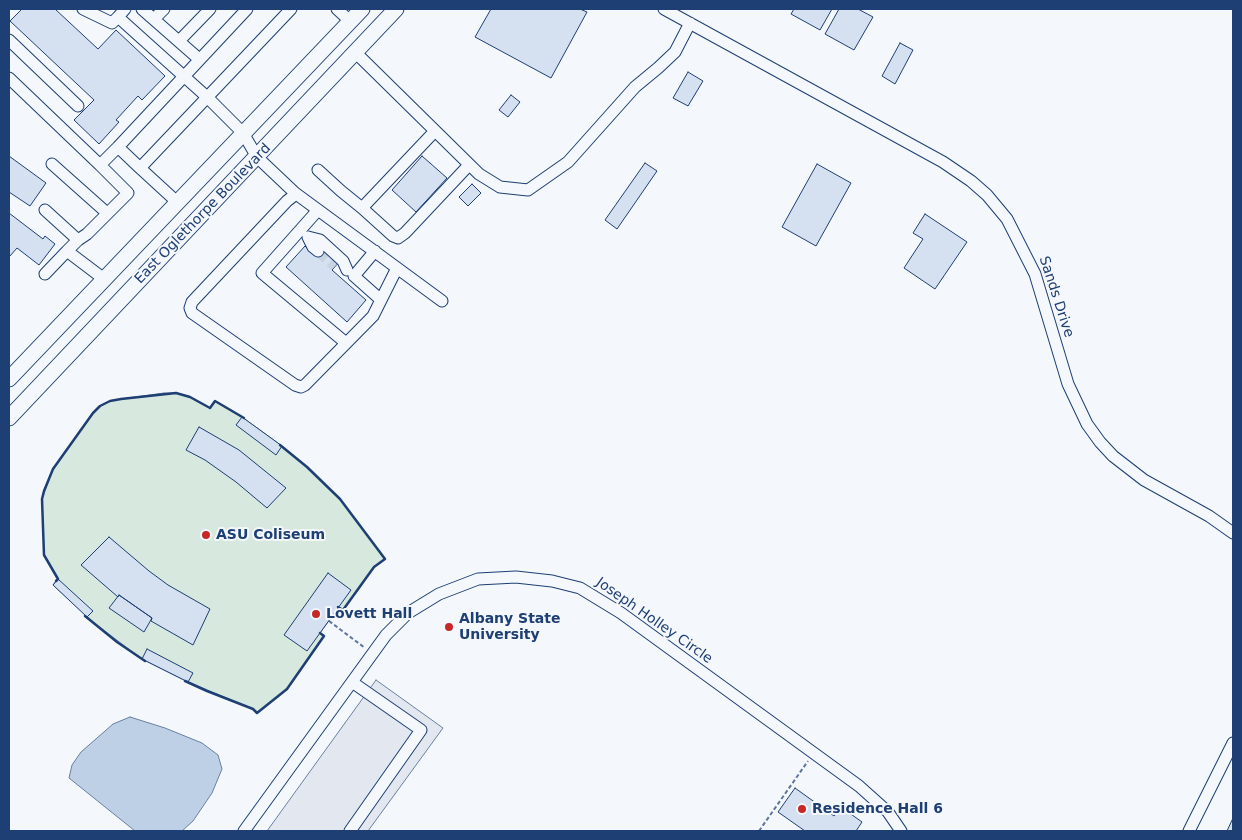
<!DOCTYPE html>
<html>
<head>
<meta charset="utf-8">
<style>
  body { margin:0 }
  #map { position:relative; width:1242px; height:840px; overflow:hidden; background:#f4f7fb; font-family:"DejaVu Sans",sans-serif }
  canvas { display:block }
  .frame { position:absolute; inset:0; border:10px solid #1d3f73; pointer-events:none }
</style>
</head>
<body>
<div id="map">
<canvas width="1242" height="840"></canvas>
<div class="frame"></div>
</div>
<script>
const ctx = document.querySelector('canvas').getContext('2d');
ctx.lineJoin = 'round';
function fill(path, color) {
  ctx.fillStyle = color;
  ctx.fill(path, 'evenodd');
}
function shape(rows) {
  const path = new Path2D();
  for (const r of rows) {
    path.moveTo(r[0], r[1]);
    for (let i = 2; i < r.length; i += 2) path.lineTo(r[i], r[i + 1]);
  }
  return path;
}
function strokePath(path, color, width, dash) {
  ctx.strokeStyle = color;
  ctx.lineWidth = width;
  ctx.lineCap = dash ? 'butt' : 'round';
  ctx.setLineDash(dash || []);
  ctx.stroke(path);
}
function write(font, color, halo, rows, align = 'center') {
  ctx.font = font + ' "DejaVu Sans",sans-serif';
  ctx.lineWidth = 4;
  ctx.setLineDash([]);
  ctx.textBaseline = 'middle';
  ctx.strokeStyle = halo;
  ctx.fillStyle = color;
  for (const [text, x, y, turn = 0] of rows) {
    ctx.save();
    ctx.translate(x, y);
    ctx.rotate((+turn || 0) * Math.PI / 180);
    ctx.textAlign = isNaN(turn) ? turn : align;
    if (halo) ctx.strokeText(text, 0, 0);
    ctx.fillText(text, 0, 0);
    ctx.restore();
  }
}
const green = shape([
  [164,393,176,393,190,397,210,408,215,401,242,417,282,446,307,467,340,499,385,559,374,567,343,610,338,608,320,633,324,636,287,689,257,713,253,709,188,682,142,659,94,623,53,585,58,578,44,555,42,499,53,469,93,413,100,406,110,401,121,399,164,393]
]);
fill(green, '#d7e8df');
strokePath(green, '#687fa3', 1);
const parking = shape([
  [376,680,443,728,368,831,267,831,376,680]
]);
fill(parking, '#e3e8f0');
strokePath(parking, '#687fa3', 1);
const water = shape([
  [130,717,165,728,202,743,218,755,222,769,212,793,193,821,182,831,135,831,69,778,72,765,81,752,113,724,130,717]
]);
fill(water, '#bed0e5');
strokePath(water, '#687fa3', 1);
const building = shape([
  [22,9,55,9,98,49,116,30,165,76,142,100,138,96,116,120,119,122,99,144,74,120,94,100,10,21,22,9],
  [491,9,580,9,587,12,551,78,475,37,491,9],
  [794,9,832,9,820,30,791,14,794,9],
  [839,9,858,9,873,17,854,50,825,34,839,9],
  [900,43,913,50,895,84,882,76,900,43],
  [688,72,703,81,688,106,673,98,688,72],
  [511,95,520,102,508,117,499,110,511,95],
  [9,156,46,183,30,206,9,192,9,156],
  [422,156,447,178,416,212,392,190,422,156],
  [645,163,657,171,617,229,605,220,645,163],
  [817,164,851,183,816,246,782,227,817,164],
  [472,184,481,193,468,206,459,197,472,184],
  [9,213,43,239,45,236,55,244,39,265,17,248,10,256,9,255,9,213],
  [925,214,967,242,935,289,904,268,923,239,913,233,925,214],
  [323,245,340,261,332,270,366,300,347,322,286,267,305,246,315,254,323,245],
  [242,417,282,446,276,455,236,425,242,417],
  [199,427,239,450,286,488,267,508,236,482,205,460,186,450,199,427],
  [109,537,149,571,168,585,210,609,193,645,151,621,152,618,119,595,118,597,81,565,109,537],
  [328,573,351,590,307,651,284,635,328,573],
  [58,579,93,611,87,617,53,585,58,579],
  [119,595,152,618,144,632,109,608,119,595],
  [147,649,193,673,188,682,142,659,147,649],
  [795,788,834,816,841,807,862,822,856,831,805,831,778,812,795,788],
  [1233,818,1233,831,1227,831,1233,818]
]);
fill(building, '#d5e0f0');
strokePath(building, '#1d3f73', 1);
strokePath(shape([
  [318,251,335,266]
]), '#c9d2e0', 11, [11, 5.5]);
const minor = shape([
  [83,9,112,23,118,17],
  [125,9,118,17,207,97,243,133,257,157,295,193,442,301],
  [142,9,199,59],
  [337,9,350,21],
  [664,9,943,162,971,181,987,195,1007,219,1035,274,1068,384,1087,424,1100,442,1113,456,1144,480,1209,516,1233,533],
  [154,19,164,9],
  [9,40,78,106],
  [179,41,210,9],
  [356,53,479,174,500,187,528,190,568,162,635,87,658,68,675,52,690,23],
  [9,78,100,165,118,147,140,168],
  [118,147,247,9],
  [52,164,107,213],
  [318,170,341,191,362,208,435,131],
  [296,194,287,201,192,302,190,308,192,313,295,385,301,387,305,385,373,316,397,268],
  [177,202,140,168,291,9],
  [362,208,393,236,398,238,405,233,469,165],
  [45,210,78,240,67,251,104,279],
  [318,210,262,273,346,343],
  [308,237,320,240,343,261,347,270],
  [308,237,313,247,318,251],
  [78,240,87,234,128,193,100,165],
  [375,251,354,276,381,300],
  [45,274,67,251],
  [244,831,386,635,408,613,439,594,478,579,516,577,552,581,580,588,621,613,859,786,888,812,901,831],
  [350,831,421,730,352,682],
  [1189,831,1233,743]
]);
const major = shape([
  [9,379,362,9],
  [9,418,396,9]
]);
strokePath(minor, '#1d3f73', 13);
strokePath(major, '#1d3f73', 17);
strokePath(shape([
  [329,621,365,648],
  [759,831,808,761]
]), '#5e769c', 2, [4, 2.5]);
strokePath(minor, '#f4f7fb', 11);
strokePath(major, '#f4f7fb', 15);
strokePath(shape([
  [280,445,307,467,340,499,385,559,374,567,343,610,338,607],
  [56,581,58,579,44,555,42,499,44,491,53,469,93,413,100,406,110,401,121,399,176,393,190,397,210,408,215,401,244,418],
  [85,616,117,642,145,661],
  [185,681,207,691,253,709,257,713,287,689,324,636,320,633]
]), '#1d3f73', 2.5);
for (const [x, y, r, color] of [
  [206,535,5,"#c62828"],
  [316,614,5,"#c62828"],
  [449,627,5,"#c62828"],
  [802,809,5,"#c62828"]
]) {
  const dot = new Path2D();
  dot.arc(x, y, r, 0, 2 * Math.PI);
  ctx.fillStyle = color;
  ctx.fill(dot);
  strokePath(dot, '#f4f7fb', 2);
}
write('14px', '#1d3f73', '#f4f7fb', [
  ["East Oglethorpe Boulevard",203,214,-46],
  ["Sands Drive",1056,297,72],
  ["Joseph Holley Circle",654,621,35]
]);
write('bold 14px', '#1d3f73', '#f4f7fb', [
  ["ASU Coliseum",216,535],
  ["Lovett Hall",326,614],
  ["Albany State",459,619],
  ["University",459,635],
  ["Residence Hall 6",812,809]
], 'left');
</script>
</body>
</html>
